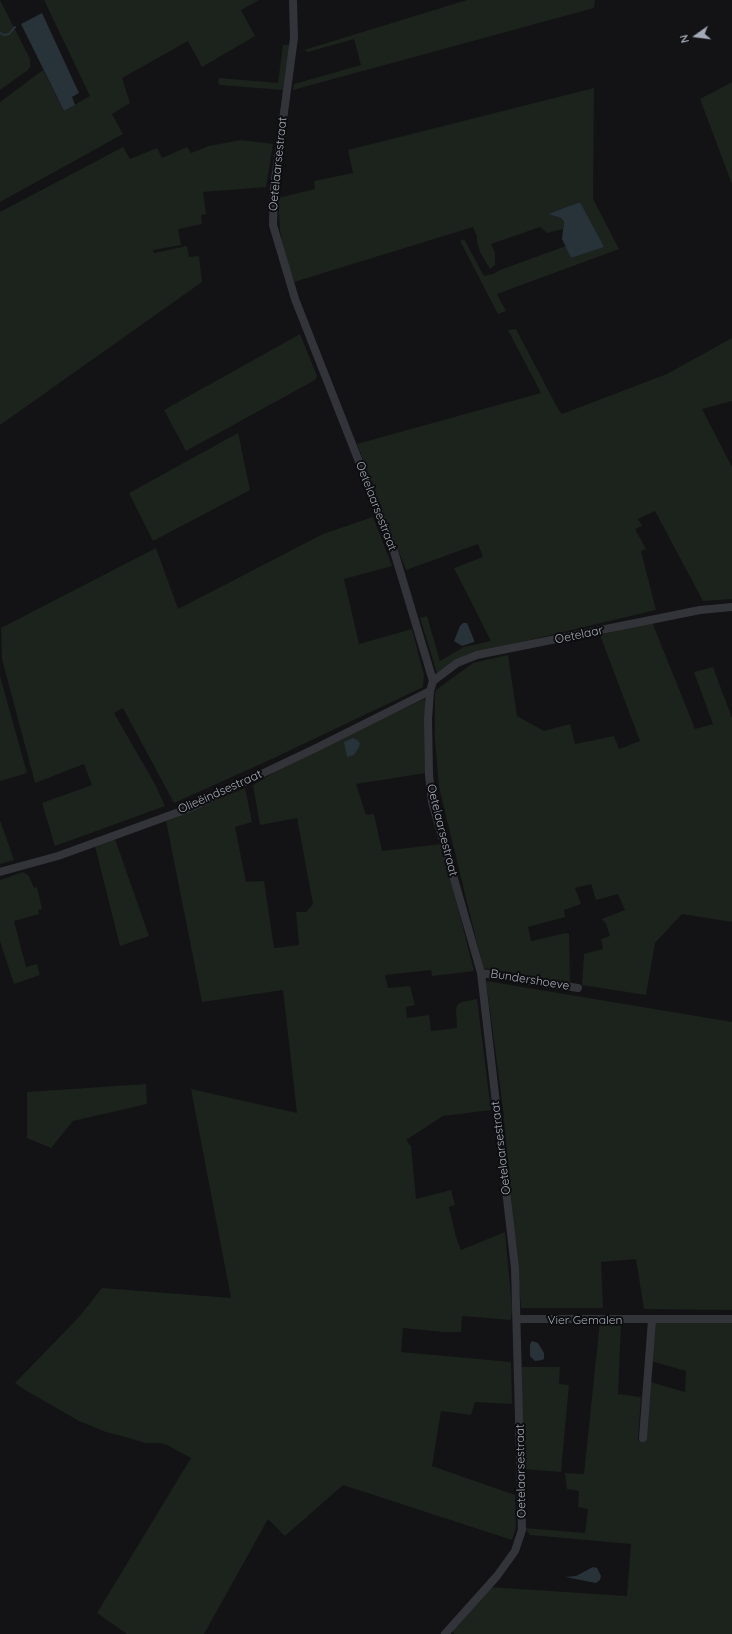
<!DOCTYPE html>
<html>
<head>
<meta charset="utf-8">
<style>
  body { margin:0 }
  #map { position:relative; width:732px; height:1634px; overflow:hidden; background:#131315; font-family:Quicksand,sans-serif }
  canvas { display:block }
  .north { position:absolute; left:676px; top:16px; width:40px; height:40px; -webkit-text-stroke:3px #0e0e10; paint-order:stroke; rotate:256deg; font-size:11px; font-weight:700; line-height:16px; text-align:center; color:#a3a9b6 }
  .north::after { content:''; display:block; margin:auto; width:14px; height:18px; background:#a3a9b6; clip-path:polygon(50% 0,100% 100%,50% 72%,0 100%) }
</style>
</head>
<body>
<div id="map">
<canvas width="732" height="1634"></canvas>
<div class="north">N</div>
</div>
<script>
const ctx = document.querySelector('canvas').getContext('2d');
ctx.lineJoin = 'round';
function fill(path, color) {
  ctx.fillStyle = color;
  ctx.fill(path, 'evenodd');
}
function shape(rows) {
  const path = new Path2D();
  for (const r of rows) {
    path.moveTo(r[0], r[1]);
    for (let i = 2; i < r.length; i += 2) path.lineTo(r[i], r[i + 1]);
  }
  return path;
}
function strokePath(path, color, width, dash) {
  ctx.strokeStyle = color;
  ctx.lineWidth = width;
  ctx.lineCap = dash ? 'butt' : 'round';
  ctx.setLineDash(dash || []);
  ctx.stroke(path);
}
function write(font, color, halo, rows, align = 'center') {
  ctx.font = font + ' Quicksand,sans-serif';
  ctx.lineWidth = 4;
  ctx.setLineDash([]);
  ctx.textBaseline = 'middle';
  ctx.strokeStyle = halo;
  ctx.fillStyle = color;
  for (const [text, x, y, turn = 0] of rows) {
    ctx.save();
    ctx.translate(x, y);
    ctx.rotate((+turn || 0) * Math.PI / 180);
    ctx.textAlign = isNaN(turn) ? turn : align;
    if (halo) ctx.strokeText(text, 0, 0);
    ctx.fillText(text, 0, 0);
    ctx.restore();
  }
}
fill(shape([
  [0,0,30,59,30,67,28,70,0,90],
  [44,0,259,0,241,10,255,36,202,67,188,41,122,78,130,103,112,114,123,134,0,202,0,102,43,70,64,111,90,96],
  [467,0,595,0,594,8,293,90,294,84,361,65,354,39,308,52,304,50],
  [283,45,290,45,283,90,220,85,218,83,219,78,278,83],
  [732,82,732,184,700,99],
  [594,88,593,199,619,249,497,294,506,311,498,314,460,241,464,239,484,276,493,274,500,270,566,246,571,258,603,247,580,202,549,214,561,218,564,222,563,229,547,233,540,227,491,244,495,253,495,265,490,269,480,252,477,242,477,237,473,227,294,282,284,249,280,231,278,198,315,189,314,181,353,173,348,150],
  [241,140,273,144,266,187,203,192,206,214,201,215,202,224,178,229,181,245,153,250,154,253,187,246,189,257,199,256,202,282,0,425,0,212,123,147,130,159,157,148,162,158,187,147,191,153,209,146],
  [516,329,558,409,562,414,667,374,732,338,732,401,702,409,732,467,732,599,703,601,655,511,638,519,642,526,635,529,646,549,641,551,656,610,466,655,437,673,420,618,427,616,440,661,464,647,491,641,454,568,483,557,478,544,406,570,357,444,541,393,508,330],
  [300,334,317,376,315,380,186,451,164,410],
  [238,433,250,490,153,541,129,493],
  [373,517,392,566,344,579,359,644,412,629,424,675,423,687,274,758,174,803,123,708,114,713,156,786,165,806,55,846,42,803,92,785,84,764,35,783,2,659,1,628,156,548,178,609,323,534],
  [652,622,695,729,713,724,694,672,713,667,732,718,732,922,682,914,655,943,646,995,582,985,584,954,603,949,601,939,610,936,606,924,602,919,625,910,618,894,596,900,591,884,575,888,581,904,564,910,565,917,528,927,531,941,566,933,569,934,570,983,483,968,439,787,435,740,435,693,436,690,473,663,508,655,517,716,544,731,570,724,575,744,614,736,619,749,640,741,600,635],
  [0,676,27,773,0,781],
  [424,699,425,701,426,773,356,784,366,815,374,814,382,851,442,844,474,971,432,976,431,970,385,975,388,988,410,986,415,1005,406,1007,407,1018,429,1015,431,1031,457,1028,456,1008,458,1004,462,1002,477,999,491,1110,443,1116,406,1140,411,1146,416,1199,451,1190,455,1205,449,1207,456,1237,461,1250,505,1232,512,1308,511,1320,462,1316,461,1332,444,1332,403,1328,401,1352,511,1362,512,1404,475,1402,471,1415,441,1411,432,1466,515,1495,516,1527,512,1540,343,1485,285,1536,268,1519,204,1634,127,1634,97,1613,191,1458,167,1445,161,1443,145,1443,129,1438,106,1432,79,1421,25,1390,15,1383,79,1317,102,1288,231,1298,191,1089,297,1113,283,990,202,1002,166,821,245,788,252,822,235,827,246,882,264,881,274,948,299,945,296,912,306,912,313,904,297,818,260,825,253,785,295,760],
  [0,820,14,860,0,864],
  [115,839,149,936,120,946,95,846],
  [23,872,29,876,34,888,37,887,42,909,38,910,39,914,14,921,26,967,37,964,40,975,14,984,0,941,0,880],
  [486,981,732,1022,732,1310,644,1309,636,1259,601,1262,603,1308,521,1308,503,1108],
  [146,1084,147,1104,73,1121,51,1148,27,1138,27,1092],
  [600,1322,621,1322,618,1394,641,1397,638,1440,644,1441,650,1382,685,1392,686,1371,651,1361,654,1323,732,1323,732,1634,454,1634,453,1628,488,1587,627,1596,631,1544,530,1535,525,1528,585,1533,588,1509,578,1507,579,1491,567,1489,565,1473,584,1474],
  [521,1367,560,1367,559,1384,569,1385,561,1472,524,1469]
]), '#1b231c');
fill(shape([
  [42,13,79,93,72,97,75,105,64,111,21,24],
  [580,202,604,247,571,258,562,239,564,222,561,218,548,214],
  [463,623,467,623,474,640,474,642,462,646,454,641,460,626],
  [353,738,357,740,360,743,359,747,354,755,347,757,344,742],
  [532,1341,538,1343,544,1353,544,1359,542,1360,535,1361,530,1356,530,1344],
  [593,1567,597,1568,601,1576,600,1580,596,1583,565,1577,576,1576]
]), '#283239');
strokePath(shape([
  [0,33,4,35,9,34,15,27]
]), '#283239', 2);
strokePath(shape([
  [293,0,294,38,274,187,273,225,295,299,393,548,433,681,430,691,428,719,429,775,432,802,481,973,515,1268,522,1530,515,1551,497,1576,445,1634],
  [433,681,457,663,477,655,700,610,732,607],
  [0,872,58,856,190,808,314,749,430,691],
  [481,973,578,988],
  [517,1319,732,1319],
  [643,1438,652,1320]
]), '#33343a', 8);
write('12px', '#a3a9b6', '#0e0e10', [
  ["Oetelaarsestraat",278,164,-84],
  ["Oetelaarsestraat",376,506,69],
  ["Oetelaar",579,635,-12],
  ["Olieëindsestraat",220,792,-24],
  ["Oetelaarsestraat",442,830,76],
  ["Bundershoeve",530,980,9],
  ["Oetelaarsestraat",501,1148,-97],
  ["Vier Gemalen",585,1320],
  ["Oetelaarsestraat",521,1471,-91]
]);
</script>
</body>
</html>
